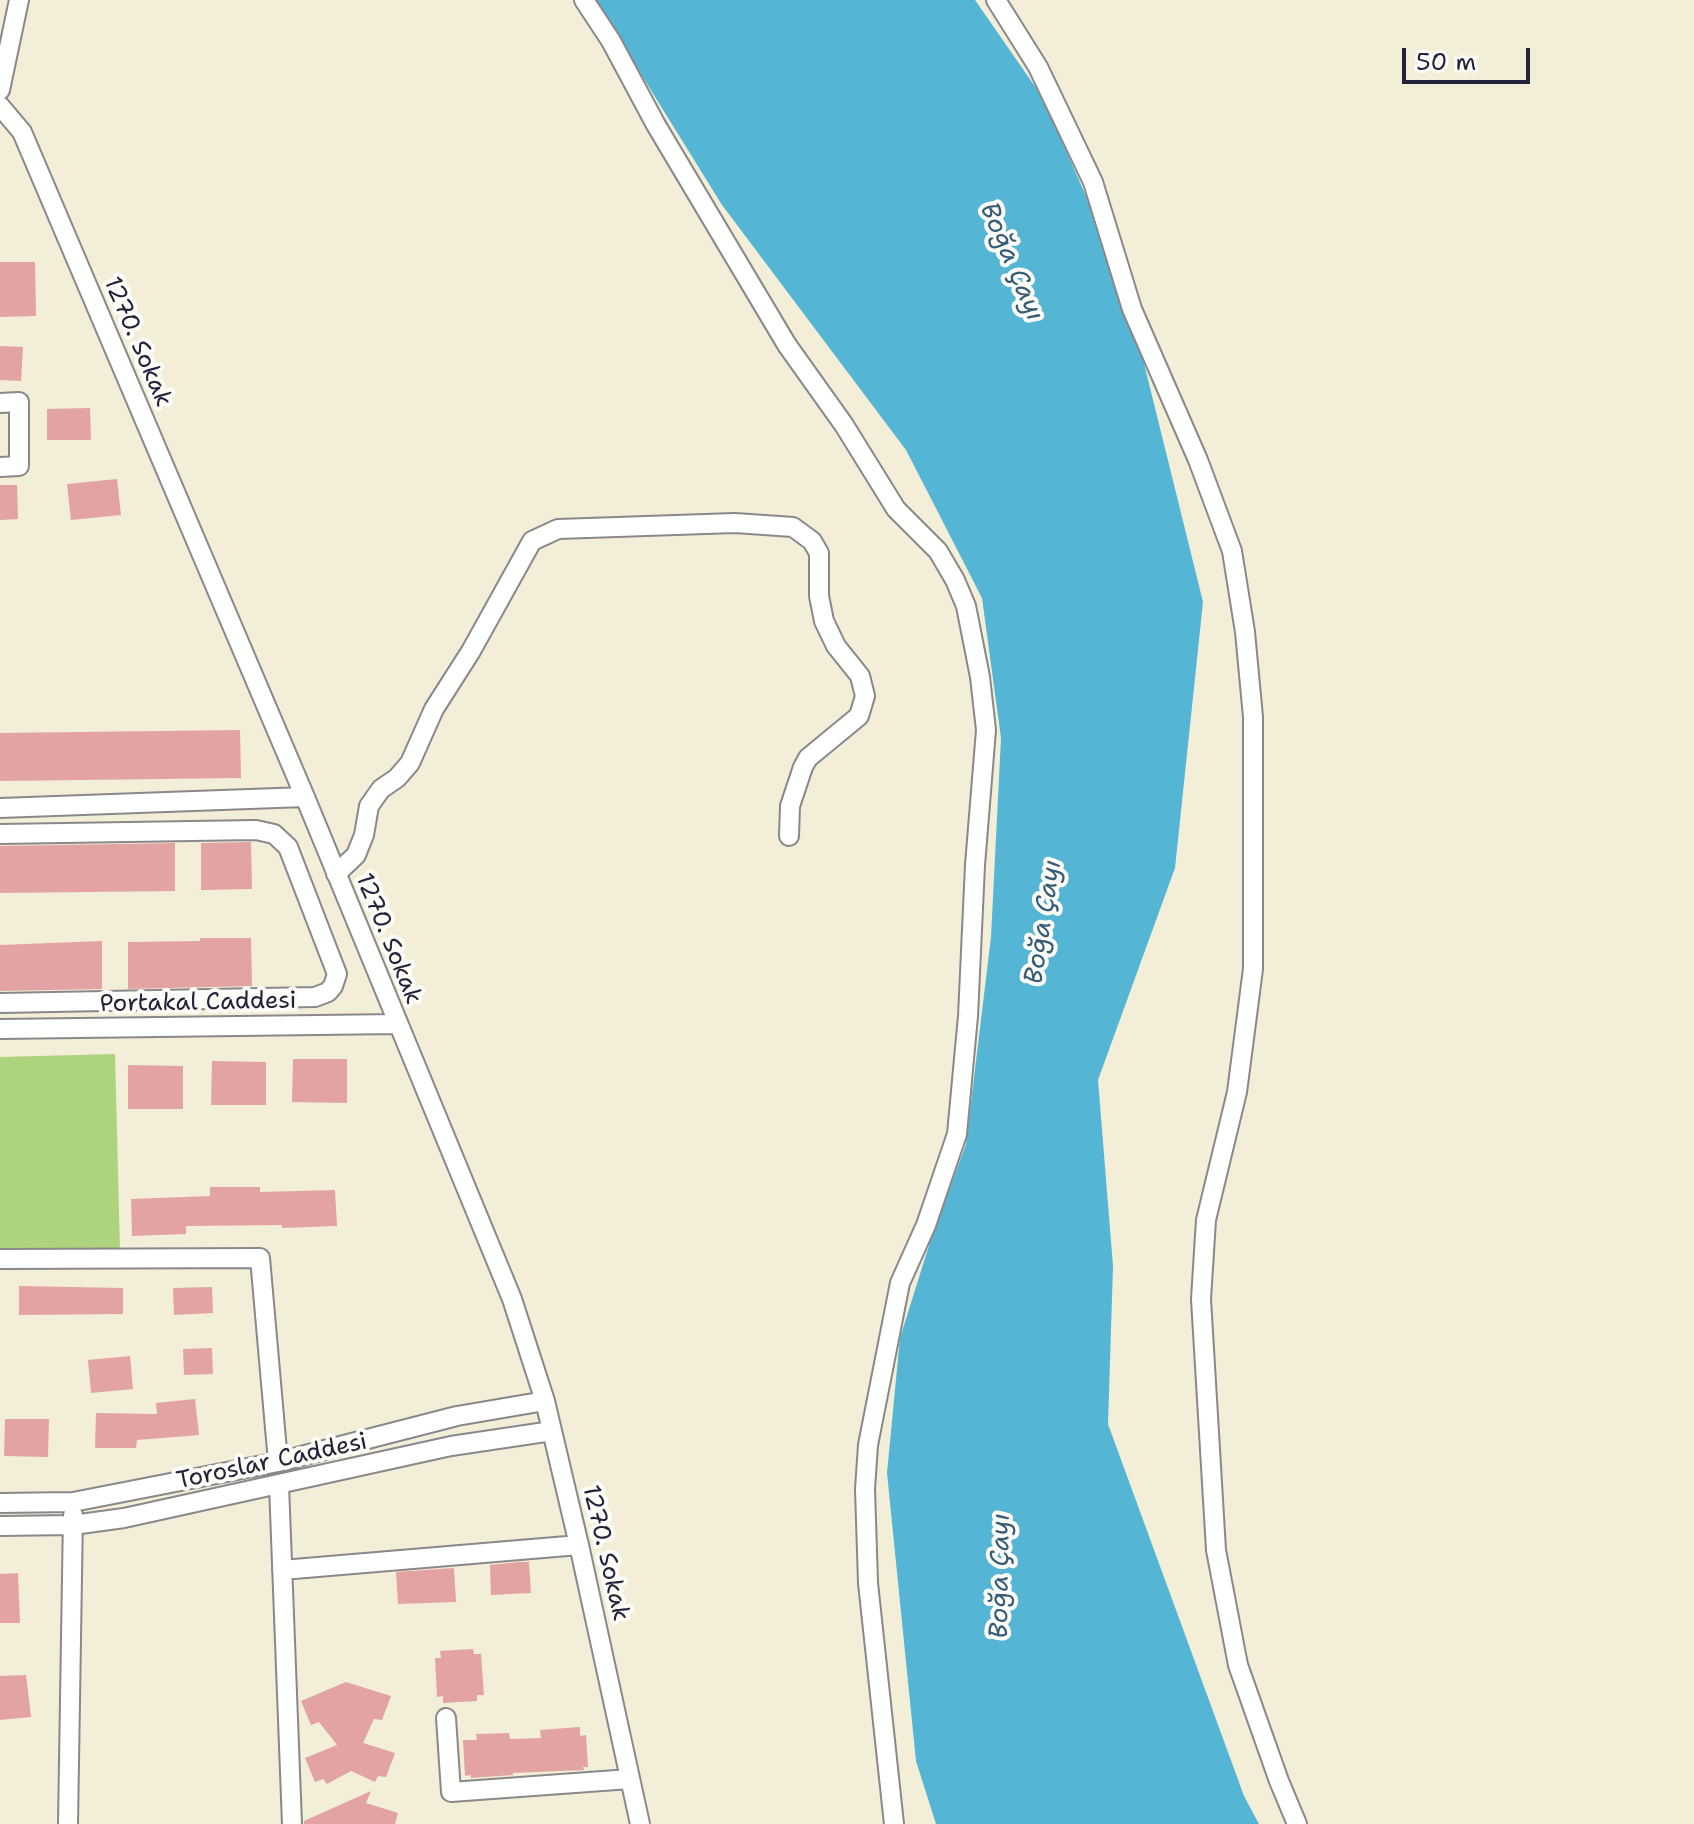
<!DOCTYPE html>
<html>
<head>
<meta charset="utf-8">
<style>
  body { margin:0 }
  #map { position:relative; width:1694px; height:1824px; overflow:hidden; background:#f2eed8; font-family:"Shantell Sans",sans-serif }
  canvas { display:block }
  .scale { position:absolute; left:1402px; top:48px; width:128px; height:36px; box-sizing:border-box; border:4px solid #22223b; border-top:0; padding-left:10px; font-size:24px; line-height:28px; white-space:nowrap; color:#22223b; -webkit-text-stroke:6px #fdfcf7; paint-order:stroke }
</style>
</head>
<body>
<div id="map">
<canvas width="1694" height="1824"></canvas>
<div class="scale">50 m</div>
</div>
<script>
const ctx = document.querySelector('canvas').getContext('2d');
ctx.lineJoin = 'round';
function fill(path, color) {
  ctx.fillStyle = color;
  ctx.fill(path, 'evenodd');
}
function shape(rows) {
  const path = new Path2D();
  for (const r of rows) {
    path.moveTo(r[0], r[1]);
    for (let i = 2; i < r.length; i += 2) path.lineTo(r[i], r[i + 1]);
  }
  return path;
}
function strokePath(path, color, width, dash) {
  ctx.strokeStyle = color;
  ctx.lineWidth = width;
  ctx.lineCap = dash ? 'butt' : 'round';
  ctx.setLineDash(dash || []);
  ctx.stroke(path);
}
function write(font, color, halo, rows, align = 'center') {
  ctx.font = font + ' "Shantell Sans",sans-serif';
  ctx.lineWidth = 8;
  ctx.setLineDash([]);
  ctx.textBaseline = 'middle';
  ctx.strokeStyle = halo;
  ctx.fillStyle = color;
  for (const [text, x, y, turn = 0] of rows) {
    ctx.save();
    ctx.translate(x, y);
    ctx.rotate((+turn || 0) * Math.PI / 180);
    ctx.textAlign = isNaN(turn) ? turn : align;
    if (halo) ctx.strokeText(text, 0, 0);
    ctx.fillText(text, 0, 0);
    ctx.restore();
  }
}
fill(shape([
  [115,1054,120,1250,0,1251,0,1057]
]), '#aed37d');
fill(shape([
  [595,0,975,0,1043,98,1107,244,1136,331,1203,602,1175,868,1098,1080,1113,1266,1108,1424,1244,1796,1259,1824,936,1824,916,1761,887,1473,900,1338,931,1239,966,1144,991,937,1001,738,982,598,906,450,722,205]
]), '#55b5d4');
fill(shape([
  [0,262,35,262,36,316,0,317],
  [0,346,23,347,21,381,0,380],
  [90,408,91,440,47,440,47,409],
  [117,479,121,515,71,520,67,484],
  [0,485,17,485,18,519,0,520],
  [240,730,241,778,0,781,0,733],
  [251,842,252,889,201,890,201,843],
  [175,843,175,891,0,893,0,846],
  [200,938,251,938,252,986,128,989,128,942,200,941],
  [102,941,102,989,0,991,0,945],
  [293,1059,347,1059,347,1103,292,1102],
  [212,1061,266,1062,266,1105,211,1105],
  [128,1065,183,1066,183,1109,128,1109],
  [210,1187,260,1187,260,1192,335,1190,337,1226,282,1228,282,1225,186,1226,186,1234,132,1236,131,1199,210,1196],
  [19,1286,123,1288,123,1314,19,1315],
  [212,1287,213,1313,174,1315,173,1288],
  [212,1348,213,1374,184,1375,183,1349],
  [130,1356,133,1389,91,1393,88,1360],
  [195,1399,199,1435,137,1440,136,1448,95,1448,96,1413,157,1414,156,1403],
  [5,1419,49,1419,48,1457,4,1456],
  [519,1562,529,1562,531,1593,491,1595,490,1565],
  [454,1568,456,1602,398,1604,396,1572],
  [18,1573,20,1623,0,1623,0,1574],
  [473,1649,474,1654,481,1654,484,1695,477,1695,477,1701,443,1703,443,1696,437,1697,435,1658,441,1658,440,1651],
  [26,1675,31,1717,0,1720,0,1676],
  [346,1682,391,1696,382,1720,374,1719,363,1743,395,1753,386,1777,378,1776,375,1782,351,1771,327,1784,323,1779,315,1782,305,1758,337,1745,319,1722,311,1725,301,1701],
  [580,1727,580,1736,586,1735,588,1767,583,1767,584,1770,513,1773,513,1775,471,1778,471,1775,465,1776,463,1740,477,1740,476,1734,509,1733,510,1739,541,1738,540,1730],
  [371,1791,366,1803,398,1813,395,1824,304,1824,304,1821]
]), '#e2a3a2');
const minor = shape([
  [584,0,611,41,656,125,787,345,844,425,896,509,938,551,955,580,966,606,980,677,986,730,975,865,968,1016,957,1134,926,1225,900,1283,868,1445,865,1489,868,1583,894,1824],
  [996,0,1038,67,1093,182,1132,309,1198,460,1232,551,1245,632,1253,717,1253,969,1237,1092,1206,1220,1201,1299,1216,1550,1238,1665,1279,1781,1297,1824],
  [0,90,19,0],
  [0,106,22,132,305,797,512,1299,545,1401,579,1545,640,1824],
  [0,403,19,402,19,466,0,467],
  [0,808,305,797],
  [0,834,256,830,274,834,288,847,337,974,333,986,328,992,315,997,0,1003],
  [336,874,356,855,364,835,369,806,381,789,397,778,410,763,434,709,471,651,532,541,558,529,735,523,793,527,812,541,819,553,819,596,824,621,836,646,860,676,865,696,859,716,808,758,803,767,790,806,789,836],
  [0,1029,397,1024],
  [0,1259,260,1258,278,1462],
  [279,1485,292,1824],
  [0,1503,73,1502,278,1462,457,1416,545,1401],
  [0,1526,73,1525,124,1518,451,1446,552,1431],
  [282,1570,579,1545],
  [446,1718,451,1792,630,1779],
  [68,1824,73,1515]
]);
strokePath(minor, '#8a888a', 22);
strokePath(minor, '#fff', 18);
write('24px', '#22223b', '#fdfcf7', [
  ["1270. Sokak",137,342,67],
  ["1270. Sokak",388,939,68],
  ["Portakal Caddesi",198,1003,-1],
  ["Toroslar Caddesi",272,1462,-12],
  ["1270. Sokak",605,1553,77]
]);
write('italic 26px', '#365d78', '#fdfcf7', [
  ["Boğa Çayı",1011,262,67],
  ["Boğa Çayı",1044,922,-81],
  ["Boğa Çayı",1001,1576,-89]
]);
</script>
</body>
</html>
